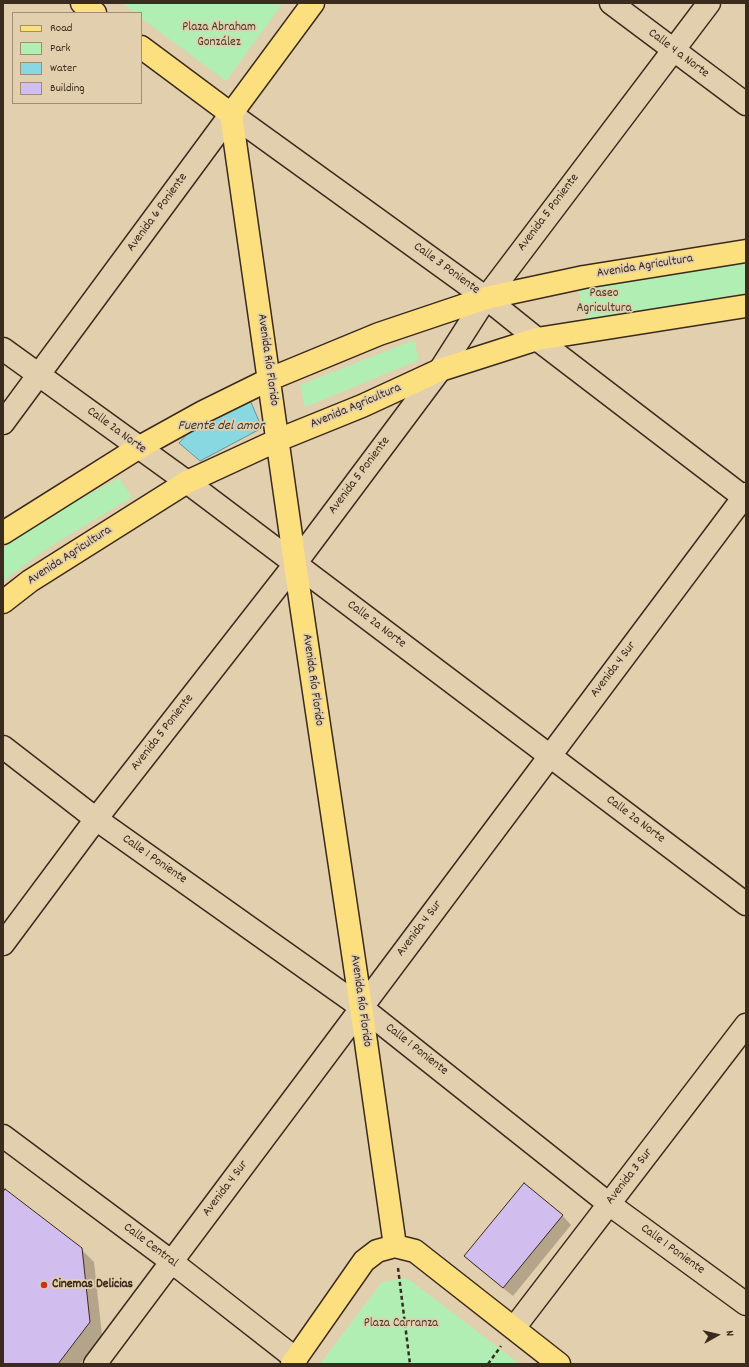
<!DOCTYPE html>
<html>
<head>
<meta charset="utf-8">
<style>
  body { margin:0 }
  #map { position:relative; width:749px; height:1367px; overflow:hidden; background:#e2cfad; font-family:Dekko,sans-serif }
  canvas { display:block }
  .frame { position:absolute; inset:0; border:4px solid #3b2a1e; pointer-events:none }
  .legend { position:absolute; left:12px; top:12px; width:130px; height:92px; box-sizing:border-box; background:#e2cfad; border:1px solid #9f8d74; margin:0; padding:5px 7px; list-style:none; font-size:12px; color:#3b2a1e }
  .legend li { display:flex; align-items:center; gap:8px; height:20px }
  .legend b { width:20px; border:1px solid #9f8d74 }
  .north { position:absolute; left:697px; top:1315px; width:40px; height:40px; -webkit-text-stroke:3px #e2cfad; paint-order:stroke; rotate:82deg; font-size:11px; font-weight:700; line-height:16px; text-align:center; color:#3b2a1e }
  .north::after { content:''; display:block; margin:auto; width:14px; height:18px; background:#3b2a1e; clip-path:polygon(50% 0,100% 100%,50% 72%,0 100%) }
</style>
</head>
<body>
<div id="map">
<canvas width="749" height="1367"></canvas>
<div class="frame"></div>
<ul class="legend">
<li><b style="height:5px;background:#fce080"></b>Road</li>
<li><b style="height:11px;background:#b0eeb4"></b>Park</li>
<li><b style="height:11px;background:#87d8e1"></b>Water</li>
<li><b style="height:11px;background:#d1beef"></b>Building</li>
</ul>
<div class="north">N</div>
</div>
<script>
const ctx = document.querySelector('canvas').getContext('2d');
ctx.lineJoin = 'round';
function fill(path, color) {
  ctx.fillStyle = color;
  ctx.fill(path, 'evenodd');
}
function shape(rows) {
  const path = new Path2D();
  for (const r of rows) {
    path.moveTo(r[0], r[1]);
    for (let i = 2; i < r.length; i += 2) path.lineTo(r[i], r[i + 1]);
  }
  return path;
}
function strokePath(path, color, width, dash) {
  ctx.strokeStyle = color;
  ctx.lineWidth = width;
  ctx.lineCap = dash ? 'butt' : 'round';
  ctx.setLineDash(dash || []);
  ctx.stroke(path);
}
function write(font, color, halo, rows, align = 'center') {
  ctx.font = font + ' Dekko,sans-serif';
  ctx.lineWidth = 3.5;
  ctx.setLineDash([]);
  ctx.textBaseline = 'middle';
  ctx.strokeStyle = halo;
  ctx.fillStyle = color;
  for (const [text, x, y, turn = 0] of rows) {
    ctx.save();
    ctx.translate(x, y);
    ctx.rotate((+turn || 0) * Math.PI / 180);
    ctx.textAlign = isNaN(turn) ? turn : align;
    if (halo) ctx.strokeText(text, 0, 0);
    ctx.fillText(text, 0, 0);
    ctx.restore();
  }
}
fill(shape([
  [122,3,283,3,226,81,141,18,141,13,135,13],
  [746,262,746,293,586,322,578,289],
  [414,340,419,360,305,407,300,385],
  [119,478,132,497,48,548,3,581,3,548,42,519],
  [407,1278,520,1364,320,1364,382,1282]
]), '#b0eeb4');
const water = shape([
  [250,400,262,428,200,461,179,443,210,409,250,400]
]);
fill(water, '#87d8e1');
strokePath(water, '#699293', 1);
fill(shape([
  [3,1194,81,1249,94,1262,102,1335,80,1364,3,1364],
  [562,1215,571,1225,513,1296,475,1266,465,1256]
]), '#0003');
const building = shape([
  [524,1183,563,1215,503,1288,464,1256,524,1183],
  [5,1189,82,1248,90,1322,58,1364,3,1364,3,1192,5,1189]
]);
fill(building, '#d1beef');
strokePath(building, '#3b2a1e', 1);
const minor = shape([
  [611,3,746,104],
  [3,349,187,482,746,904],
  [3,423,231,114,486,298,537,339,746,499],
  [3,747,96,819,361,1007,609,1204,746,1304],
  [3,944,96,819,295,564,440,370,486,298,709,3],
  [3,1136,172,1262,296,1359],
  [514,1328,746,1025],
  [95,1364,746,494]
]);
const major = shape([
  [82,3,95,13],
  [141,47,231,114],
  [231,114,295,564,361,1007,395,1246],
  [231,114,313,3],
  [3,533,138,448,203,412,270,379,379,334,486,298,584,277,746,251],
  [3,602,30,581,187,482,278,440,362,406,440,370,537,339,746,306],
  [292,1364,364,1261,377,1251,395,1246,415,1251,559,1364]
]);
strokePath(minor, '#3b2a1e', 25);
strokePath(major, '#3b2a1e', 25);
strokePath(shape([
  [398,1268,410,1364],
  [488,1364,501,1346]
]), '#3b2a1e', 2.5, [4, 3]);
strokePath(minor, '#e2cfad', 22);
strokePath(major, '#fce080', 22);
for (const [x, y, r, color] of [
  [44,1285,4,"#c8321e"]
]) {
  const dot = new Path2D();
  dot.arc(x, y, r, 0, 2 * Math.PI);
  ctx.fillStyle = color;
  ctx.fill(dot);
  strokePath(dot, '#e2cfad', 1.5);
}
write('13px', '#473e2d', '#e2cfad', [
  ["Plaza Abraham",219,28],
  ["González",219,43],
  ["Paseo",604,294],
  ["Agricultura",604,309],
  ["Plaza Carranza",401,1324]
]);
write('13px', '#3b2a1e', '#e2cfad', [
  ["Calle 4 a Norte",678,54,37],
  ["Avenida 6 Poniente",158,213,-54],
  ["Avenida 5 Poniente",549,213,-53],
  ["Avenida Agricultura",645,267,-9],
  ["Calle 3 Poniente",446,269,36],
  ["Avenida Río Florido",267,360,82],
  ["Avenida Agricultura",356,407,-23],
  ["Calle 2a Norte",116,431,36],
  ["Avenida 5 Poniente",360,476,-53],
  ["Avenida Agricultura",70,556,-33],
  ["Calle 2a Norte",376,625,37],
  ["Avenida 4 Sur",614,670,-53],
  ["Avenida Río Florido",312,680,82],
  ["Avenida 5 Poniente",163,733,-52],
  ["Calle 2a Norte",635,820,37],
  ["Calle 1 Poniente",154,860,35],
  ["Avenida 4 Sur",420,929,-53],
  ["Avenida Río Florido",360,1001,82],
  ["Calle 1 Poniente",416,1050,38],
  ["Avenida 3 Sur",630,1177,-52],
  ["Avenida 4 Sur",226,1189,-53],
  ["Calle Central",150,1246,37],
  ["Calle 1 Poniente",672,1250,36]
]);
write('bold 13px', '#3b2a1e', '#e2cfad', [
  ["Cinemas Delicias",52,1285]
], 'left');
write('italic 14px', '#433b32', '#e2cfad', [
  ["Fuente del amor",221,427]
]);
</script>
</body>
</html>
